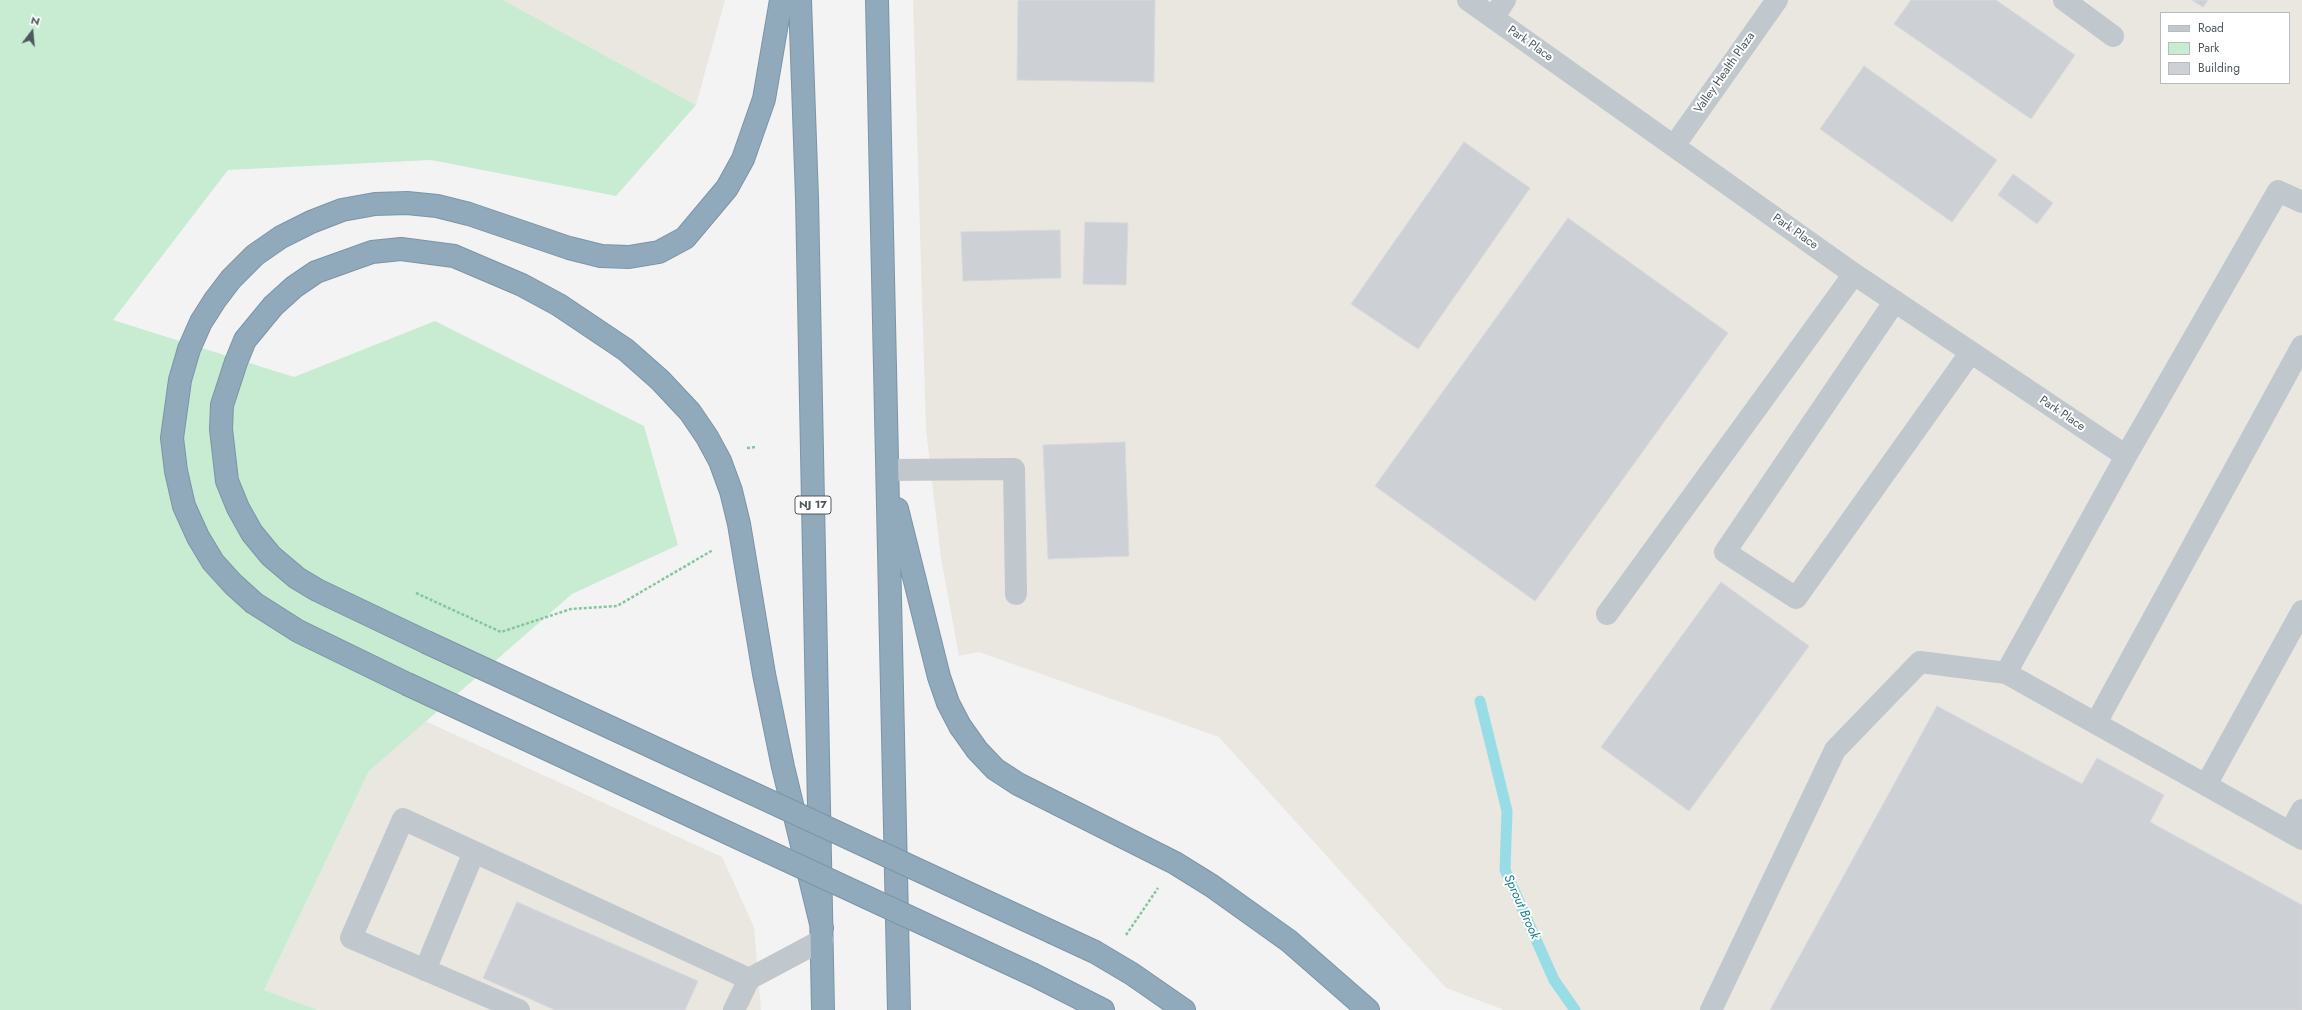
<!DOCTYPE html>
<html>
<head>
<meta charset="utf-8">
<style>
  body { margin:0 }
  #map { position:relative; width:2302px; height:1010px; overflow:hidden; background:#f4f3f3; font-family:Jost,sans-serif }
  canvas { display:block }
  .legend { position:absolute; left:2160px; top:12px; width:130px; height:72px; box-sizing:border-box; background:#fff; border:1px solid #b7bcbf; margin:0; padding:5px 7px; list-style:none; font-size:12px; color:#4c585e }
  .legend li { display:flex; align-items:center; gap:8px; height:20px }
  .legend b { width:20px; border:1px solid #b7bcbf }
  .north { position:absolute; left:12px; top:12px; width:40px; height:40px; -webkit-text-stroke:3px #fff; paint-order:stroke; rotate:16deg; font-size:11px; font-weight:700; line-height:16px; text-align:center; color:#4c585e }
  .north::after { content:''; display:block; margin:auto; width:14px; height:18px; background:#4c585e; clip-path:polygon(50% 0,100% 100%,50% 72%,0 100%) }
</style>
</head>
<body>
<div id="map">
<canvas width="2302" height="1010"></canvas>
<ul class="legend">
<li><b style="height:5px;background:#c0c8cd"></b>Road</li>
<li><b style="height:11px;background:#c7ecd1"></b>Park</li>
<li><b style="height:11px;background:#cdd0d4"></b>Building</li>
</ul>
<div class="north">N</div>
</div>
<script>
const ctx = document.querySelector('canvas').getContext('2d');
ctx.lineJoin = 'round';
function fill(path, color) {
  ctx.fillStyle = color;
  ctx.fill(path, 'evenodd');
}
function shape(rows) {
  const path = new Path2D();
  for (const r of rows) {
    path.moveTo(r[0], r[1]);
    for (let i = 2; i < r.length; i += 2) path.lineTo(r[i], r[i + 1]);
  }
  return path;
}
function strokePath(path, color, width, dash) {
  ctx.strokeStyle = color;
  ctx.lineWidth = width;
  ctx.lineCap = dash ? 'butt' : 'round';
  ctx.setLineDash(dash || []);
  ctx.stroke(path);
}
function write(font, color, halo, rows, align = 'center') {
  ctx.font = font + ' Jost,sans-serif';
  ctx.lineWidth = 4;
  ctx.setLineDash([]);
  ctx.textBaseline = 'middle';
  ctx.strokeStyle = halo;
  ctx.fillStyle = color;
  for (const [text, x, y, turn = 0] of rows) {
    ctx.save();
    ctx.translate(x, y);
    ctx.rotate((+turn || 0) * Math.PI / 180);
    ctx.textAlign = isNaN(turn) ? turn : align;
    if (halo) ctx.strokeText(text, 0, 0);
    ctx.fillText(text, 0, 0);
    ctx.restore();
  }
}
fill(shape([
  [503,0,725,0,696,105],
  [913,0,2302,0,2302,1010,1504,1010,1446,988,1219,737,979,652,959,656,941,558,926,430],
  [2161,13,2289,13,2289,83,2161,83],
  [425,721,722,857,754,927,761,1010,318,1010,264,990,369,771]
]), '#eae7e1');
fill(shape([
  [0,0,503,0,696,105,616,196,431,160,228,170,113,320,294,377,435,321,644,426,678,545,572,594,369,771,264,990,318,1010,0,1010]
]), '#c7ecd1');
strokePath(shape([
  [1480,701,1507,811,1505,870,1554,980,1575,1010]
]), '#98dde5', 11);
const building = shape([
  [1018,0,1155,0,1154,82,1017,80,1018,0],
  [1911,0,1996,0,2075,55,2031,119,1894,24,1911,0],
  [2192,0,2208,0,2203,7,2192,0],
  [1864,66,1997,160,1952,222,1820,129,1864,66],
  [1464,142,1530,188,1418,349,1351,304,1464,142],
  [2013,174,2053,203,2037,224,1998,195,2013,174],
  [1568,218,1728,333,1535,601,1375,486,1568,218],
  [1085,222,1128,223,1126,285,1083,284,1085,222],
  [1060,230,1061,278,963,281,961,232,1060,230],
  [1125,442,1129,556,1048,559,1043,445,1125,442],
  [1721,582,1809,646,1689,811,1601,747,1721,582],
  [1937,706,2082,784,2097,758,2164,795,2150,822,2302,905,2302,1010,1770,1010,1937,706],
  [517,902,698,981,685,1010,555,1010,483,978,517,902]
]);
fill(building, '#cdd0d4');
strokePath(building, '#d7d9dd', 1);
const highway = shape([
  [800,0,807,198,823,1010],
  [877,0,899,1010],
  [897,509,939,677,948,703,960,726,977,750,995,769,1018,784,1175,863,1212,886,1289,941,1368,1010],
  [426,642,317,590,297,578,271,556,252,533,238,508,227,481,221,429,222,405,236,362,245,340,273,306,294,287,316,272,372,252,401,249,454,256,522,285,559,305,626,350,660,380,690,412,707,437,720,461,731,491,739,524,764,674,783,767,822,928],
  [407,684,298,631,254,603,233,584,213,562,198,537,184,506,176,471,172,438,180,380,189,349,201,322,215,300,231,279,255,255,281,237,311,222,342,210,375,204,407,203,437,206,469,214,569,248,601,256,629,257,659,252,685,238,727,188,743,159,764,99,781,0],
  [1054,933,1095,952,1132,974,1184,1010],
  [1034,975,1103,1010]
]);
strokePath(highway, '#7b95a7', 24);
strokePath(shape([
  [747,448,756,447],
  [416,593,501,632,571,609,617,606,713,550],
  [1126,935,1158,888]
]), '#82c79d', 2.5, [3, 2]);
strokePath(shape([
  [1468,0,1854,274,2126,456],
  [2064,0,2113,36],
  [1493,18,1505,0],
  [1674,146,1777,0],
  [1895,301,1725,552,1796,598,1971,352],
  [888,470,1014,469,1016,594],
  [1607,614,1854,274],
  [2006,673,2126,456,2278,191,2302,202],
  [2096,723,2302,346],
  [2206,785,2302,611],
  [2290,832,2302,810],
  [425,970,474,852],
  [519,1010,351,938,403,819,749,979],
  [734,1010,749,979,822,940],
  [1711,1010,1835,750,1920,662,2006,673,2302,839]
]), '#c0c8cd', 22);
strokePath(highway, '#90aabb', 22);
const highwayBridge = shape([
  [426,642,1054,933],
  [407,684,1034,975]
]);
strokePath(highwayBridge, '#7b95a7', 24, []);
strokePath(highwayBridge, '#90aabb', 22);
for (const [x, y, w] of [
  [813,505,36]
]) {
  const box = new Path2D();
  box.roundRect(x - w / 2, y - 9, w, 18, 3);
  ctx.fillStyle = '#fff';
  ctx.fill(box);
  strokePath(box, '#4c585e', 1);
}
write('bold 11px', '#4c585e', null, [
  ["NJ 17",813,505]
]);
write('12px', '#4c585e', '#fff', [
  ["Park Place",1530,44,35],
  ["Valley Health Plaza",1725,73,-55],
  ["Park Place",1795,232,35],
  ["Park Place",2062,414,34]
]);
write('italic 13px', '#1a808c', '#fff', [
  ["Sprout Brook",1521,907,66]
]);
</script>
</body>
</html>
